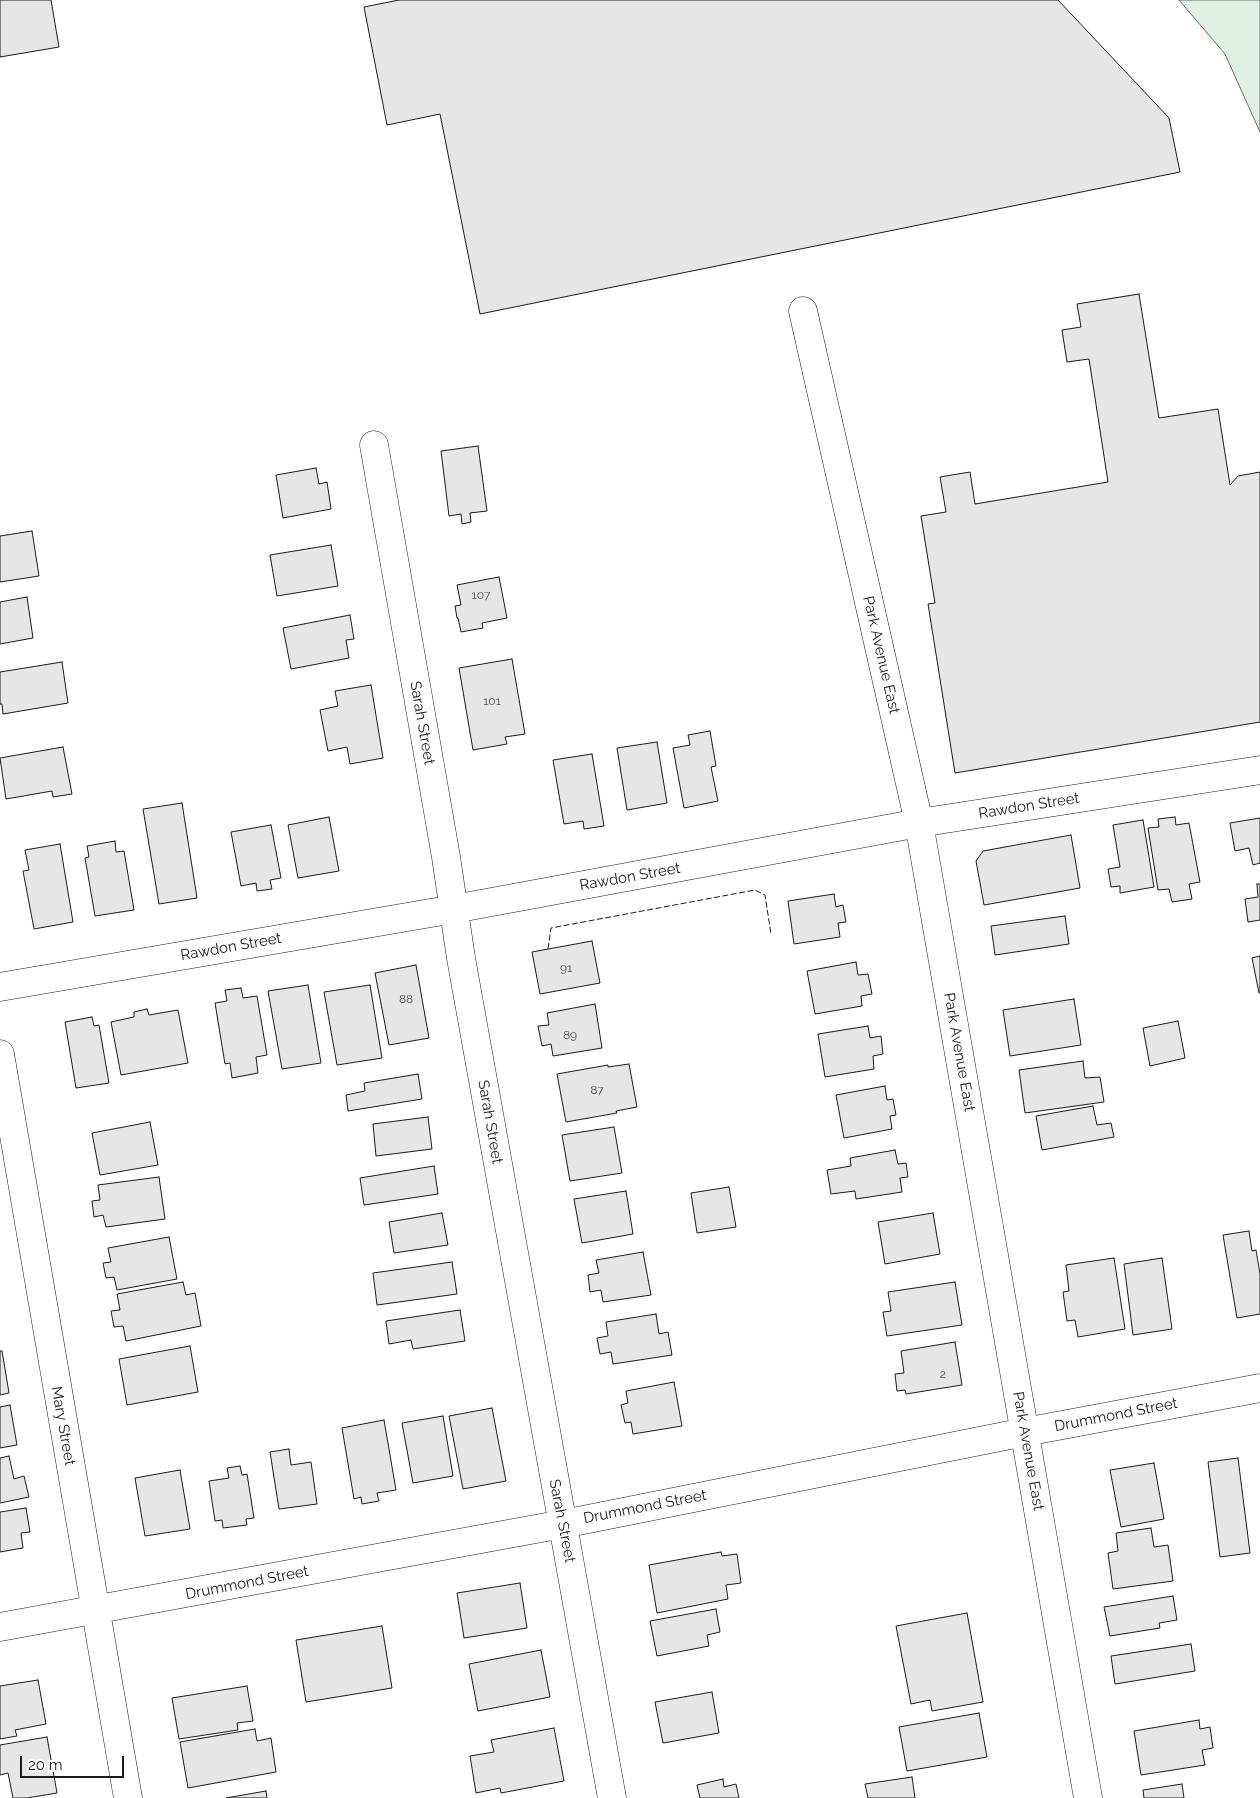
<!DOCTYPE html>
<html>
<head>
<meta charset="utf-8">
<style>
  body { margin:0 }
  #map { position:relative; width:1260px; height:1798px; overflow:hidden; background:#fff; font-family:Raleway,sans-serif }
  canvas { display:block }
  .scale { position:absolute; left:20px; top:1756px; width:104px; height:22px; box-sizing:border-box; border:2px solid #1a1a1a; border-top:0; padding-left:6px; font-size:15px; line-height:18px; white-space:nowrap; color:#1a1a1a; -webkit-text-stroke:4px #fff; paint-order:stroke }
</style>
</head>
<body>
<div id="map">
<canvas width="1260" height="1798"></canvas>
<div class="scale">20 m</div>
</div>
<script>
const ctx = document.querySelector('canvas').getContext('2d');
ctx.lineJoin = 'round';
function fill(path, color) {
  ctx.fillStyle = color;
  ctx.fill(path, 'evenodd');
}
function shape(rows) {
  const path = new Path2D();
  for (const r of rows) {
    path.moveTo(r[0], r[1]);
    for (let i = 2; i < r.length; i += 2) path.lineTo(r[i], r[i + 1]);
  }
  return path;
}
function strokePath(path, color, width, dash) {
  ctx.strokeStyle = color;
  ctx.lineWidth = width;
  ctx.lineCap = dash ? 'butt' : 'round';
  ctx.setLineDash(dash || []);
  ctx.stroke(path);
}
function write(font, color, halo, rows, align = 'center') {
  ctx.font = font + ' Raleway,sans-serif';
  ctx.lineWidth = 4;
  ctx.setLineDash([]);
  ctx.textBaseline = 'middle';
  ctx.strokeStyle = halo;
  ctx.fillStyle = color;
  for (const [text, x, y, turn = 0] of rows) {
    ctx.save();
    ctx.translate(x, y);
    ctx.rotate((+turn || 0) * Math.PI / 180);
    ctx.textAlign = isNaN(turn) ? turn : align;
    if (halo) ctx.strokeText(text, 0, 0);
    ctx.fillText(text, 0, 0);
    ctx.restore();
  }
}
const green = shape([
  [1179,0,1260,0,1260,132,1225,54,1179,0]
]);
fill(green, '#e0efe3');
strokePath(green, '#6a6a6a', 1);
const building = shape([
  [0,0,51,0,59,47,0,57,0,0],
  [399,0,1058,0,1169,118,1180,172,480,314,440,114,387,125,364,7,399,0],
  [1139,294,1159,418,1218,409,1230,485,1238,476,1260,472,1260,722,955,773,928,604,935,603,921,516,946,512,940,477,970,472,975,504,1108,482,1089,359,1067,362,1062,330,1081,327,1077,304,1139,294],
  [478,446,487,511,470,513,471,522,462,524,461,514,449,516,441,451,478,446],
  [316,468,319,484,327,482,331,509,283,518,276,475,316,468],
  [32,531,39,576,0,582,0,536,32,531],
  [331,545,338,586,277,596,270,555,331,545],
  [499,577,507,618,482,623,483,628,461,632,458,618,457,618,455,606,461,605,457,585,499,577],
  [27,597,33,638,0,644,0,602,27,597],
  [350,615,354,639,346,640,349,658,291,669,283,628,350,615],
  [512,659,525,734,505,737,507,744,473,750,459,668,512,659],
  [62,662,68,703,3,714,2,704,0,704,0,672,62,662],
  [371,685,383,758,350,764,347,747,328,751,320,710,338,706,335,691,371,685],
  [710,731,716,766,711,767,718,801,684,808,673,748,690,745,688,735,710,731],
  [657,742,667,803,627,810,617,748,657,742],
  [63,747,72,794,53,797,52,791,6,799,0,758,63,747],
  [592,754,604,826,584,829,583,821,564,824,553,760,592,754],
  [182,803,197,898,159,904,143,809,182,803],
  [329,817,339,871,298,878,288,825,329,817],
  [1175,817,1176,825,1189,823,1200,882,1189,884,1192,899,1172,902,1169,889,1158,890,1148,828,1159,827,1158,819,1175,817],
  [1260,818,1260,863,1253,865,1249,848,1235,851,1230,823,1260,818],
  [1143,820,1154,887,1120,893,1120,886,1111,887,1108,869,1120,867,1113,825,1143,820],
  [271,825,281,878,270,880,272,889,257,891,256,883,241,886,231,832,271,825],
  [1071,835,1080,888,984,905,976,861,983,851,1071,835],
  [115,841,116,852,124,851,134,910,95,916,85,858,89,857,87,846,115,841],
  [60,844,73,922,34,929,23,871,29,870,25,850,60,844],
  [1257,884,1260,884,1260,920,1248,922,1245,899,1258,897,1257,884],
  [834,894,836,907,843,905,846,922,838,923,840,937,794,944,788,901,834,894],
  [1065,916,1069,944,995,955,991,926,1065,916],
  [592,941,600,983,540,994,532,952,592,941],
  [1260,956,1260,993,1259,993,1252,958,1260,956],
  [856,962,858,975,868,974,872,994,861,996,862,1006,815,1014,807,971,856,962],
  [416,965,429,1038,389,1045,375,973,416,965],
  [308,985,321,1063,282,1069,268,991,308,985],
  [370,985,382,1058,337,1065,324,992,370,985],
  [241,988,243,998,257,996,267,1055,256,1057,258,1073,232,1078,230,1063,225,1064,215,1003,227,1001,225,990,241,988],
  [1074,999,1081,1045,1010,1056,1003,1010,1074,999],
  [595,1004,602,1048,553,1056,551,1044,542,1046,538,1026,549,1025,547,1013,595,1004],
  [147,1009,149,1015,178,1010,188,1063,121,1075,111,1022,134,1017,134,1012,147,1009],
  [92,1017,94,1026,99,1025,109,1083,76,1088,65,1022,92,1017],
  [1178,1021,1185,1058,1150,1066,1143,1028,1178,1021],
  [868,1026,870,1038,881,1036,883,1054,873,1056,874,1069,825,1077,818,1034,868,1026],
  [1083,1061,1085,1078,1100,1077,1104,1102,1025,1113,1019,1070,1083,1061],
  [629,1064,637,1107,616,1111,617,1113,566,1122,557,1074,608,1065,608,1067,629,1064],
  [418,1074,422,1099,348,1111,346,1095,365,1091,364,1083,418,1074],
  [885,1086,887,1100,893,1099,896,1115,890,1116,892,1129,844,1138,836,1095,885,1086],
  [1093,1106,1097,1125,1111,1123,1114,1137,1042,1150,1036,1116,1093,1106],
  [428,1117,432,1149,376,1156,373,1124,428,1117],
  [150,1122,158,1165,100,1175,92,1133,150,1122],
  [614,1127,622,1173,570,1181,562,1135,614,1127],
  [895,1150,898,1164,906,1163,908,1177,900,1178,902,1192,856,1199,855,1191,831,1194,827,1170,851,1166,850,1158,895,1150],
  [434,1166,438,1194,364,1205,360,1178,434,1166],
  [159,1177,165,1219,106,1227,103,1215,94,1217,92,1201,100,1200,98,1185,159,1177],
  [729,1187,736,1227,697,1233,691,1193,729,1187],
  [626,1191,633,1234,582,1243,574,1199,626,1191],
  [442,1213,448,1245,394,1253,389,1222,442,1213],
  [933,1213,940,1254,885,1264,878,1222,933,1213],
  [1249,1231,1252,1251,1256,1250,1260,1274,1260,1314,1237,1318,1223,1235,1249,1231],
  [169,1237,177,1279,117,1290,114,1277,106,1278,103,1263,111,1262,108,1248,169,1237],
  [643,1252,651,1295,603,1302,601,1290,590,1292,588,1275,599,1273,596,1260,643,1252],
  [1114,1258,1125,1329,1078,1337,1075,1320,1067,1321,1063,1292,1069,1291,1066,1265,1114,1258],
  [1162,1258,1172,1329,1133,1335,1124,1264,1162,1258],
  [452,1262,457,1294,377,1305,373,1273,452,1262],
  [183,1282,186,1295,195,1293,201,1326,126,1341,123,1326,114,1327,111,1311,120,1310,117,1294,183,1282],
  [955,1282,962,1325,887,1336,883,1312,891,1311,888,1292,955,1282],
  [460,1310,465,1341,413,1349,411,1340,389,1344,386,1321,460,1310],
  [656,1314,659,1334,668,1332,672,1355,613,1364,611,1352,600,1354,597,1338,608,1336,606,1322,656,1314],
  [955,1342,962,1385,906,1394,905,1390,897,1391,895,1374,904,1373,901,1351,955,1342],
  [190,1346,198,1392,127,1405,119,1359,190,1346],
  [0,1351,2,1351,9,1393,0,1395,0,1351],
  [674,1382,682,1426,633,1434,631,1422,625,1423,621,1405,628,1403,626,1391,674,1382],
  [10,1405,17,1445,0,1448,0,1407,10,1405],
  [492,1408,506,1481,463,1489,449,1416,492,1408],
  [443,1416,453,1476,413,1483,402,1423,443,1416],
  [384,1420,396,1490,377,1493,379,1501,362,1504,361,1497,354,1499,342,1428,384,1420],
  [289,1449,291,1465,311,1462,317,1504,279,1509,270,1452,289,1449],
  [9,1456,14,1479,24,1476,29,1497,0,1503,0,1458,9,1456],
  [1238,1458,1250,1553,1220,1557,1208,1462,1238,1458],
  [1154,1463,1164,1519,1121,1527,1110,1470,1154,1463],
  [240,1466,242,1475,247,1474,254,1518,246,1519,247,1525,223,1528,222,1520,215,1521,209,1481,229,1478,227,1468,240,1466],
  [180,1470,190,1529,145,1536,135,1478,180,1470],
  [26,1508,30,1532,21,1533,23,1548,0,1552,0,1512,26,1508],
  [1151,1528,1154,1547,1168,1545,1173,1581,1113,1589,1108,1553,1118,1551,1116,1533,1151,1528],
  [721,1552,722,1556,737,1554,741,1583,726,1585,728,1599,657,1613,649,1565,721,1552],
  [520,1583,527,1628,464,1638,457,1593,520,1583],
  [1173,1596,1177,1620,1159,1623,1160,1628,1110,1636,1104,1607,1173,1596],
  [716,1609,720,1632,707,1635,709,1646,657,1656,650,1621,716,1609],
  [967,1613,983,1702,932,1711,930,1700,911,1704,896,1626,967,1613],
  [382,1626,392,1688,306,1702,296,1640,382,1626],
  [1191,1644,1195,1671,1115,1684,1111,1656,1191,1644],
  [541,1650,550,1697,478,1711,469,1664,541,1650],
  [38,1680,46,1724,15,1730,17,1736,0,1739,0,1686,38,1680],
  [247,1686,253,1721,237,1723,238,1730,179,1739,172,1698,247,1686],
  [712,1692,719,1733,663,1743,655,1702,712,1692],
  [979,1713,987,1757,907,1771,899,1727,979,1713],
  [1199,1720,1200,1729,1210,1727,1213,1748,1202,1750,1205,1765,1141,1775,1134,1731,1199,1720],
  [554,1728,564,1781,501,1793,500,1788,476,1793,470,1756,494,1752,491,1740,554,1728],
  [255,1729,257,1741,271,1738,276,1772,188,1788,180,1742,255,1729],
  [47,1737,57,1793,27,1798,13,1798,8,1773,0,1775,0,1745,47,1737],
  [912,1777,915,1798,868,1798,865,1784,912,1777],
  [723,1779,724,1787,736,1784,739,1798,700,1798,697,1785,723,1779],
  [1182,1784,1184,1798,1144,1798,1143,1790,1182,1784],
  [266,1791,267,1798,226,1798,266,1791]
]);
fill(building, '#e6e6e6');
strokePath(building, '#1a1a1a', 1);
const street = shape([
  [803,311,919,823,1088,1798],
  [374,445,446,857,461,958,612,1798],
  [0,987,454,909,919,823,1260,770],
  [0,1054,128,1798],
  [0,1627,563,1524,1025,1432,1260,1388]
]);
strokePath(street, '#1a1a1a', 29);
strokePath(street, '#fff', 28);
strokePath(shape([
  [548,949,551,928,755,890,765,895,771,934]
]), '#1a1a1a', 1, [6, 2.5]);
write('12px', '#4d4d4d', null, [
  ["107",481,595],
  ["101",492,701],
  ["91",566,968],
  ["88",406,999],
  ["89",570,1035],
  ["87",597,1090],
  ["2",943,1374]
]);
write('15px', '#1a1a1a', '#fff', [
  ["Park Avenue East",881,655,77],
  ["Sarah Street",422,723,80],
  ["Rawdon Street",1029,806,-9],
  ["Rawdon Street",630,877,-10],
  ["Rawdon Street",231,947,-10],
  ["Park Avenue East",959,1052,80],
  ["Sarah Street",490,1122,80],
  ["Drummond Street",1116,1415,-11],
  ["Mary Street",63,1426,80],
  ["Park Avenue East",1028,1451,80],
  ["Drummond Street",645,1507,-11],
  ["Sarah Street",562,1521,79],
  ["Drummond Street",247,1583,-11]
]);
</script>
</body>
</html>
